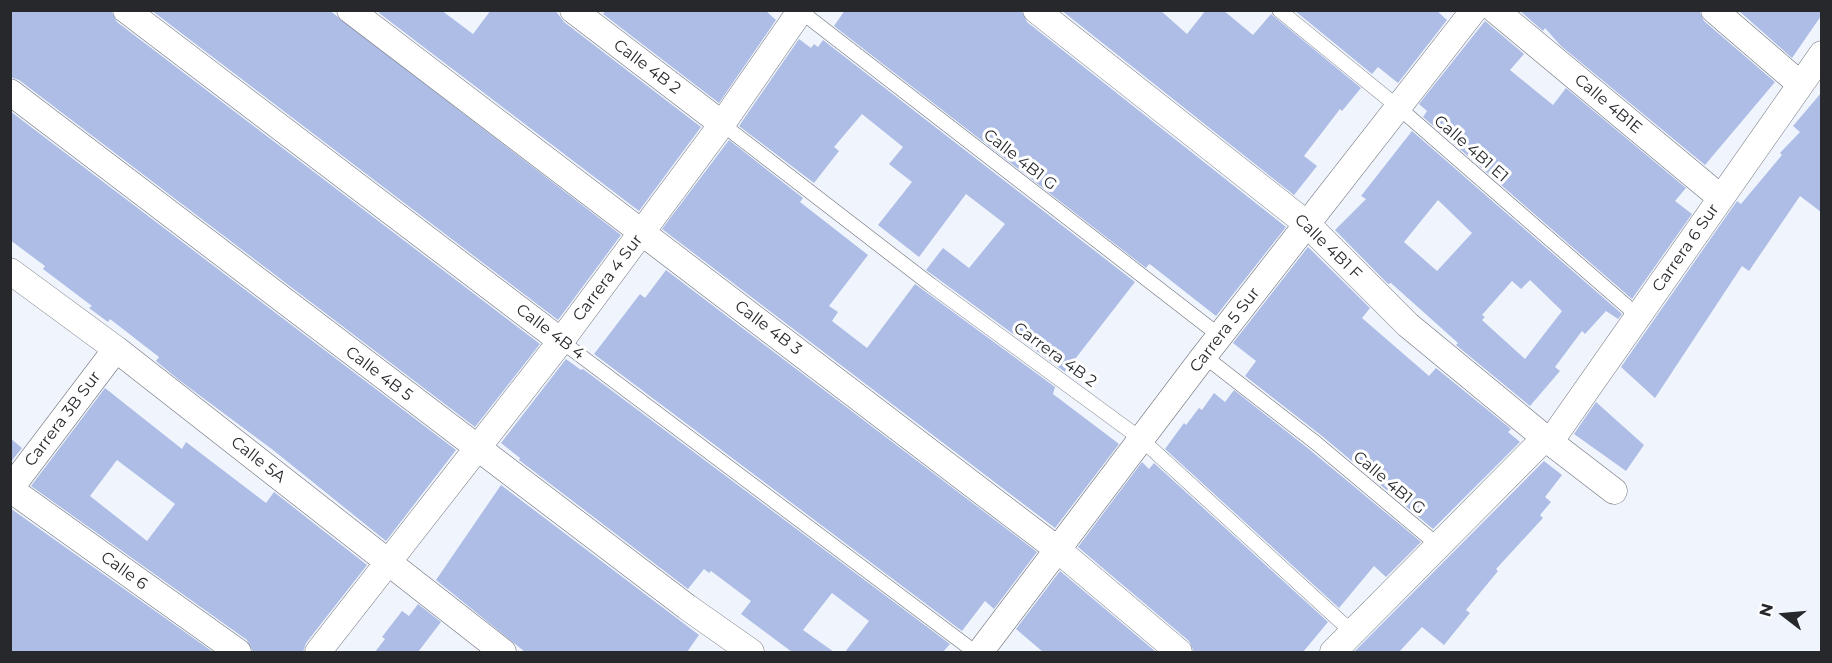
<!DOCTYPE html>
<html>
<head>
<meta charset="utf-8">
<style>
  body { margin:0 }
  #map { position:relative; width:1832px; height:663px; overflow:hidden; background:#f0f4fd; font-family:Montserrat,sans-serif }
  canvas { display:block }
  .frame { position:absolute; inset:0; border:12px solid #27282c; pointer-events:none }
  .north { position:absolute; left:1754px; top:585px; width:60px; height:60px; -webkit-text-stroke:4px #fff; paint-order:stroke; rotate:286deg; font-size:16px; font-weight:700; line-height:24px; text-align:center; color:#27282c }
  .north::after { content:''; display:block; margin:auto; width:21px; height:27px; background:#27282c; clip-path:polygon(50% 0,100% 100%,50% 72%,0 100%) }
</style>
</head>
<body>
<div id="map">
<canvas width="1832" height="663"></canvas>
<div class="frame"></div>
<div class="north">N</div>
</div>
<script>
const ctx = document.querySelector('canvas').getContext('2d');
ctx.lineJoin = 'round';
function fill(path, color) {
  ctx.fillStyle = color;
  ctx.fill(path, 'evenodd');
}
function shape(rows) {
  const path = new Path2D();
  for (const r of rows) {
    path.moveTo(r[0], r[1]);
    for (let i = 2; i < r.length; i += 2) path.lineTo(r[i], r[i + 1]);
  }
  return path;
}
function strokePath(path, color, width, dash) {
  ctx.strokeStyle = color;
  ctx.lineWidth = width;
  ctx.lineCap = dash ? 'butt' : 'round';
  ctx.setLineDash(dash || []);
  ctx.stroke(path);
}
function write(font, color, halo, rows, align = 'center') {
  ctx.font = font + ' Montserrat,sans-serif';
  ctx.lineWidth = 6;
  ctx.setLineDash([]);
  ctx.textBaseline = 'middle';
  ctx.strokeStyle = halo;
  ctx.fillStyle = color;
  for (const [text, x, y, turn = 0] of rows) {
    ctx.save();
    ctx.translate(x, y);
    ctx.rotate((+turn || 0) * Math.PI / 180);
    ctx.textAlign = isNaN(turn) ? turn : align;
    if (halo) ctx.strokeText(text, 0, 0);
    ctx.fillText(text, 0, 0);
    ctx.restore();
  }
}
fill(shape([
  [10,10,111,10,117,22,540,344,475,427,19,80,10,77],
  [151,10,329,10,621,235,558,320],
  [381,10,441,10,473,34,491,10,555,10,564,22,701,127,639,211,379,13],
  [606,10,765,10,776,20,719,103,603,14],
  [845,10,1021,10,1027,22,1286,227,1216,316,1151,265,1149,264,1146,268,834,26],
  [1061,10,1160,10,1187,34,1206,10,1223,10,1253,35,1271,14,1361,88,1342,111,1340,109,1304,156,1317,166,1294,195],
  [1294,10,1436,10,1447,20,1398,83,1378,67,1372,74],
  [1519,10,1699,10,1704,21,1775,82,1705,165,1561,46,1545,28,1543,31],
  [1738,10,1821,10,1821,16,1792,58],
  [1485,21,1524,54,1510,70,1553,105,1566,88,1686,188,1675,201,1692,214,1632,299,1423,117,1427,111,1419,104],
  [799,39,811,48,814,44,818,47,823,40,1135,282,1065,372,926,270,943,248,969,268,1005,224,966,194,919,257,878,225,912,182,889,164,903,147,862,114,834,147,839,151,814,183,739,126],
  [1821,93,1821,212,1800,196,1749,271,1742,266,1655,398,1621,367,1737,201,1741,204,1782,155,1780,153,1800,132,1793,126],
  [10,111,456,450,386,541,273,450,179,380,156,361,159,357,110,319,108,322,89,308,92,306,43,269,45,266,10,240],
  [1412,131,1622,314,1618,319,1606,311,1585,334,1582,331,1555,367,1560,371,1530,406,1456,345,1458,343,1391,283,1388,284,1335,230,1366,199,1361,196],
  [1438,200,1472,233,1437,271,1404,242],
  [1530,280,1562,311,1525,359,1482,320,1485,317,1482,315,1512,281,1521,289],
  [729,140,803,198,800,202,868,255,829,306,838,312,832,321,867,348,915,284,1055,387,1053,394,1119,444,1055,528,662,229],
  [1308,247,1370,308,1362,318,1429,376,1436,368,1511,429,1508,432,1520,442,1433,529,1322,436,1245,376,1256,361,1233,343],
  [666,270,1037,552,994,609,985,601,962,631,594,354,640,294,645,298],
  [566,359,581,370,583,369,950,644,943,652,845,652,869,621,832,593,803,630,834,652,792,652,741,614,751,601,711,571,709,573,704,569,688,589,519,460,520,458,501,443],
  [105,388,182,449,186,442,266,503,274,492,367,565,306,643,303,652,253,652,247,640,31,486],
  [117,460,175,504,147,541,90,496],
  [1234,390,1310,450,1421,542,1386,577,1374,566,1339,608,1165,449,1184,423,1186,425,1199,408,1202,410,1214,393,1225,402],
  [1596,402,1644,445,1626,471,1574,434],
  [10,438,22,448,10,463],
  [1544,461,1562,475,1545,497,1551,502,1540,515,1543,518,1496,569,1498,571,1466,610,1470,613,1444,645,1422,627,1399,652,1354,652],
  [1142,462,1149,469,1154,463,1328,622,1303,652,1194,652,1189,641,1078,547],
  [501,485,699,635,687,652,525,652,436,580],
  [10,508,213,652,10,652],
  [1060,571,1156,652,1043,652,1016,629],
  [418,604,441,622,418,652,375,652,385,639,382,637,402,611,409,616]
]), '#adbde5');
const service = shape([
  [799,10,1220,336],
  [1279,10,1398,107,1638,316],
  [722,124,931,285,1141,439,1352,632],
  [561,341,975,652],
  [1204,356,1316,443,1439,546]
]);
const minor = shape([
  [126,10,561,341],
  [350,10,1057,549,1179,652],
  [573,10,722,124],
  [1036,10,1307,224,1408,325,1545,438,1614,491],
  [1495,10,1721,198],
  [1714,10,1800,84],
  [10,92,687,607,751,652],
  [10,271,116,349,503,652],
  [116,349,10,489,238,652],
  [1550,442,1822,54],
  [318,652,561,341,722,124,801,10],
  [980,652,1204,356,1474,10],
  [1333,652,1545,438]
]);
strokePath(service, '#6d7078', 15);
strokePath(minor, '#6d7078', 27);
strokePath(service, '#fff', 14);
strokePath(minor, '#fff', 26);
write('16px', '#27282c', '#fff', [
  ["Calle 4B 2",647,67,37],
  ["Calle 4B1E",1608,104,40],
  ["Calle 4B1 E1",1471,149,41],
  ["Calle 4B1 G",1020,160,38],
  ["Calle 4B1 F",1328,247,44],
  ["Carrera 6 Sur",1686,248,-55],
  ["Carrera 4 Sur",608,278,-53],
  ["Calle 4B 3",768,328,37],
  ["Carrera 5 Sur",1225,330,-52],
  ["Calle 4B 4",550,332,37],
  ["Carrera 4B 2",1055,355,36],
  ["Calle 4B 5",379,374,37],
  ["Carrera 3B Sur",63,419,-53],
  ["Calle 5A",258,460,38],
  ["Calle 4B1 G",1389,483,40],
  ["Calle 6",124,571,36]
]);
</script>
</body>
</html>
